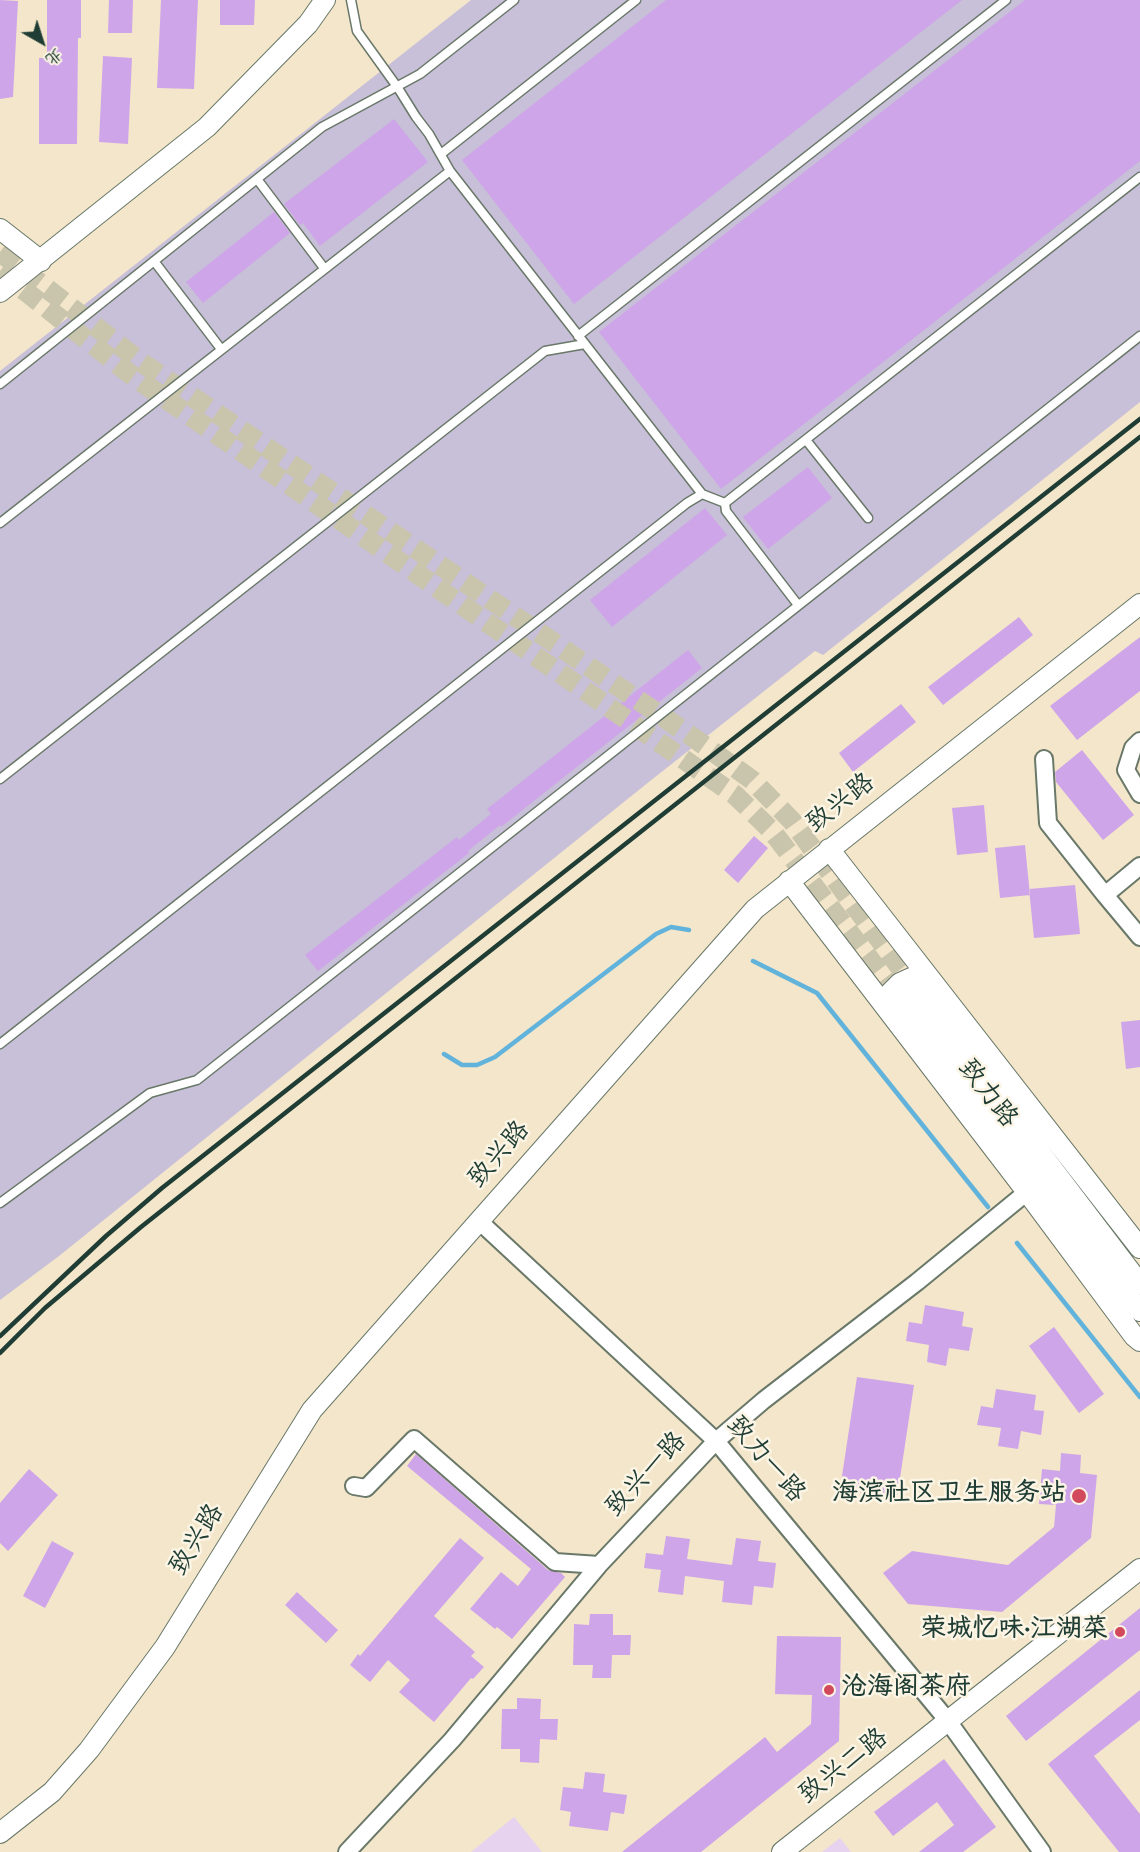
<!DOCTYPE html>
<html>
<head>
<meta charset="utf-8">
<style>
  body { margin:0 }
  #map { position:relative; width:1140px; height:1852px; overflow:hidden; background:#f3e6ca; font-family:"Indie Flower","LXGW WenKai TC",sans-serif }
  canvas { display:block }
  .north { position:absolute; left:12px; top:12px; width:60px; height:60px; -webkit-text-stroke:4px #fcf5e5; paint-order:stroke; rotate:141deg; font-size:16px; font-weight:700; line-height:24px; text-align:center; color:#1f3d34 }
  .north::after { content:''; display:block; margin:auto; width:21px; height:27px; background:#1f3d34; clip-path:polygon(50% 0,100% 100%,50% 72%,0 100%) }
</style>
</head>
<body>
<div id="map">
<canvas width="1140" height="1852"></canvas>
<div class="north">北</div>
</div>
<script>
const ctx = document.querySelector('canvas').getContext('2d');
ctx.lineJoin = 'round';
function fill(path, color) {
  ctx.fillStyle = color;
  ctx.fill(path, 'evenodd');
}
function shape(rows) {
  const path = new Path2D();
  for (const r of rows) {
    path.moveTo(r[0], r[1]);
    for (let i = 2; i < r.length; i += 2) path.lineTo(r[i], r[i + 1]);
  }
  return path;
}
function strokePath(path, color, width, dash) {
  ctx.strokeStyle = color;
  ctx.lineWidth = width;
  ctx.lineCap = dash ? 'butt' : 'round';
  ctx.setLineDash(dash || []);
  ctx.stroke(path);
}
function write(font, color, halo, rows, align = 'center') {
  ctx.font = font + ' "Indie Flower","LXGW WenKai TC",sans-serif';
  ctx.lineWidth = 5;
  ctx.setLineDash([]);
  ctx.textBaseline = 'middle';
  ctx.strokeStyle = halo;
  ctx.fillStyle = color;
  for (const [text, x, y, turn = 0] of rows) {
    ctx.save();
    ctx.translate(x, y);
    ctx.rotate((+turn || 0) * Math.PI / 180);
    ctx.textAlign = isNaN(turn) ? turn : align;
    if (halo) ctx.strokeText(text, 0, 0);
    ctx.fillText(text, 0, 0);
    ctx.restore();
  }
}
fill(shape([
  [514,1817,542,1852,471,1852],
  [840,1838,851,1852,822,1852]
]), '#e7d2f0');
fill(shape([
  [471,0,1140,0,1140,402,823,655,815,651,645,785,59,1256,0,1300,0,371]
]), '#c8bfd8');
strokePath(shape([
  [753,961,817,993,988,1207],
  [444,1054,462,1065,477,1065,495,1057,656,934,671,927,689,930],
  [1017,1243,1140,1397]
]), '#61b3dc', 4.5);
fill(shape([
  [0,0,18,1,13,97,0,99],
  [47,0,81,0,81,38,78,38,77,144,39,144,39,58,47,58],
  [109,0,133,0,132,33,108,33],
  [161,0,198,0,194,89,157,88],
  [220,0,255,0,254,25,220,25],
  [666,0,962,0,574,304,462,160],
  [1025,0,1140,0,1140,161,721,489,599,332],
  [103,56,132,58,128,144,99,142],
  [394,119,428,162,320,246,303,223,300,225,284,204],
  [274,212,290,233,203,303,186,282],
  [808,467,832,498,768,549,743,517],
  [705,508,727,535,612,627,590,600],
  [1019,617,1033,635,943,705,928,687],
  [1140,637,1140,691,1077,740,1050,706],
  [688,650,702,668,501,827,500,825,468,851,469,853,318,971,305,955,457,837,459,840,491,814,487,809],
  [901,704,916,722,853,772,839,753],
  [1082,750,1134,815,1103,840,1056,782,1055,772],
  [984,805,988,852,957,855,952,808],
  [754,836,768,848,738,883,724,870],
  [1025,845,1030,895,1000,898,995,848],
  [1075,885,1080,934,1034,938,1029,889],
  [1140,1020,1140,1067,1126,1069,1121,1022],
  [925,1305,964,1312,962,1326,973,1328,969,1351,949,1348,946,1366,927,1362,929,1345,906,1341,909,1322,922,1324],
  [1054,1327,1104,1394,1079,1413,1029,1346],
  [857,1377,914,1385,897,1498,840,1489],
  [996,1389,1036,1395,1034,1410,1044,1411,1041,1435,1021,1431,1018,1449,998,1446,1001,1428,977,1425,981,1406,993,1408],
  [1061,1453,1081,1455,1080,1473,1097,1475,1091,1538,1002,1612,908,1604,883,1573,912,1551,1008,1565,1054,1527,1056,1505,1039,1504,1042,1469,1060,1471],
  [416,1454,548,1570,561,1573,565,1577,512,1639,497,1627,495,1629,470,1609,501,1572,518,1586,531,1569,407,1466],
  [29,1469,58,1495,8,1551,0,1543,0,1503],
  [666,1536,690,1539,687,1559,732,1565,736,1538,761,1541,758,1561,776,1563,773,1588,754,1586,752,1605,722,1602,724,1581,685,1576,683,1595,658,1592,661,1570,644,1568,646,1553,663,1555],
  [460,1538,484,1558,434,1616,475,1652,471,1656,484,1667,473,1679,471,1678,434,1722,399,1692,410,1680,388,1660,370,1682,350,1665,358,1654,360,1656],
  [52,1541,74,1553,45,1608,23,1596],
  [297,1592,338,1630,326,1643,285,1605],
  [1140,1608,1140,1650,1026,1741,1006,1716],
  [590,1614,613,1614,613,1635,631,1635,630,1655,612,1655,611,1678,592,1678,593,1665,573,1665,574,1624,589,1625],
  [777,1636,841,1637,839,1741,701,1852,622,1852,765,1737,777,1752,811,1724,812,1695,775,1694],
  [1140,1690,1140,1720,1094,1756,1140,1814,1140,1852,1119,1852,1048,1764],
  [517,1698,541,1699,540,1719,558,1719,557,1740,540,1739,539,1763,520,1762,520,1749,501,1749,502,1709,517,1709],
  [944,1759,996,1827,963,1852,919,1852,954,1825,937,1802,893,1836,874,1812],
  [585,1772,605,1774,603,1792,627,1795,624,1814,611,1812,608,1831,569,1826,571,1812,560,1810,563,1787,583,1789]
]), '#cfa5e9');
strokePath(shape([
  [0,252,141,362,694,738,752,780,792,821,916,989],
  [0,271,130,374,735,795,772,831,900,999]
]), '#c9c4ac', 20, [20, 10]);
const service = shape([
  [351,0,357,31,398,88,416,117,429,134,450,171,702,494],
  [441,154,636,0],
  [257,179,324,268],
  [154,261,221,349],
  [578,336,1006,0],
  [0,384,322,127,420,74,514,0],
  [806,440,868,518],
  [725,503,726,511,798,605],
  [0,523,450,171],
  [0,779,545,351,585,344],
  [0,1044,687,503,702,494,725,503,1140,177],
  [0,1203,150,1093,197,1080,1140,336]
]);
const minor = shape([
  [1140,741,1133,748,1126,770,1140,794],
  [1044,759,1048,823,1105,895,1140,866],
  [1105,895,1140,937],
  [479,1221,716,1441,948,1721,1042,1852],
  [354,1486,366,1488,414,1439,555,1562,599,1565],
  [347,1852,452,1740,599,1565,716,1441,764,1400,917,1282,1027,1192]
]);
const tertiary = shape([
  [0,229,41,261],
  [0,292,207,127,308,24,325,0],
  [829,849,1140,1248],
  [789,881,1027,1192,1134,1336,1140,1341],
  [916,989,1140,1284],
  [900,999,1140,1311],
  [887,1008,887,1000,891,992,900,983,911,978,930,979],
  [0,1833,52,1792,89,1750,165,1647,312,1410,755,909,1140,604],
  [782,1852,1140,1569]
]);
strokePath(service, '#697868', 11);
strokePath(minor, '#697868', 20);
strokePath(tertiary, '#697868', 22);
strokePath(service, '#fff', 8);
strokePath(minor, '#fff', 16);
strokePath(tertiary, '#fff', 20);
strokePath(shape([
  [0,1336,106,1236,162,1188,1140,419],
  [0,1353,45,1308,141,1227,1140,437]
]), '#1f3d34', 4.5);
for (const [x, y, r, color] of [
  [1079,1496,8,"#d1495b"],
  [1120,1632,6,"#d1495b"],
  [829,1690,6,"#d1495b"]
]) {
  const dot = new Path2D();
  dot.arc(x, y, r, 0, 2 * Math.PI);
  ctx.fillStyle = color;
  ctx.fill(dot);
  strokePath(dot, '#fcf5e5', 2);
}
write('26px', '#1f3d34', '#fcf5e5', [
  ["致兴路",842,805,-38],
  ["致力路",986,1095,52],
  ["致兴路",501,1156,-49],
  ["致力一路",764,1461,49],
  ["致兴一路",648,1476,-47],
  ["致兴路",199,1541,-58],
  ["致兴二路",845,1768,-38]
]);
write('bold 26px', '#1f3d34', '#fcf5e5', [
  ["海滨社区卫生服务站",1066,1496],
  ["荣城忆味·江湖菜",1108,1632],
  ["沧海阁茶府",841,1690,"left"]
], 'right');
</script>
</body>
</html>
